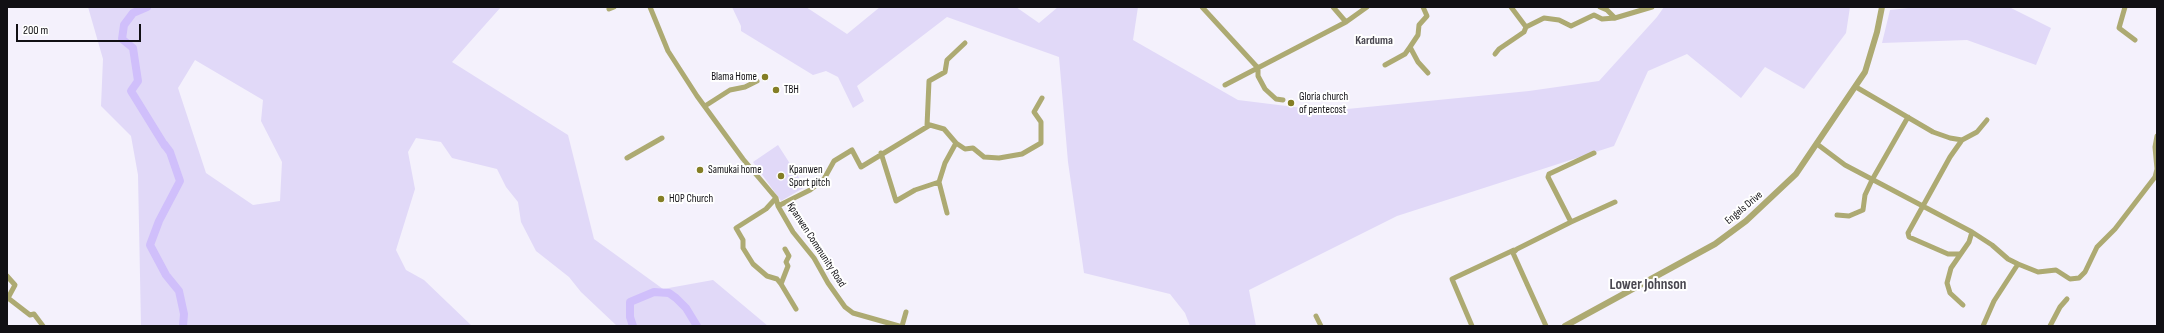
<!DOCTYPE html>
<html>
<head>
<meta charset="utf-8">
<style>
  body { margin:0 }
  #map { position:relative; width:2164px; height:333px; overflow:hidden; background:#f4f1fc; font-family:"Sofia Sans Condensed",sans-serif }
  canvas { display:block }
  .frame { position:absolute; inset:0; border:8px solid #111014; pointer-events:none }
  .scale { position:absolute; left:16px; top:24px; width:125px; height:18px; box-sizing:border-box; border:2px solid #111014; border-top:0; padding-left:5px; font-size:12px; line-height:14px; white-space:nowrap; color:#111014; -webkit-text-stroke:3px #fff; paint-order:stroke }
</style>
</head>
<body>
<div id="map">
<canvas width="2164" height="333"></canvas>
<div class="frame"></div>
<div class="scale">200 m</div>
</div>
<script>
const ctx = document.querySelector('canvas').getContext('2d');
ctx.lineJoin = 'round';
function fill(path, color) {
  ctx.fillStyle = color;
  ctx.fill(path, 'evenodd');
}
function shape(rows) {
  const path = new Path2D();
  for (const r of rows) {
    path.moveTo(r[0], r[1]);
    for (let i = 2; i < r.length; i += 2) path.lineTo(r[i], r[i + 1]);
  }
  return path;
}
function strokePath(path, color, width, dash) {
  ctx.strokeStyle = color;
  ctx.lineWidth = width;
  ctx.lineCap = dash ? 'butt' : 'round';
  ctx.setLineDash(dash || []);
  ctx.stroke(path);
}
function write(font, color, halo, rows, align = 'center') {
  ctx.font = font + ' "Sofia Sans Condensed",sans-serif';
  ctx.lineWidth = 4;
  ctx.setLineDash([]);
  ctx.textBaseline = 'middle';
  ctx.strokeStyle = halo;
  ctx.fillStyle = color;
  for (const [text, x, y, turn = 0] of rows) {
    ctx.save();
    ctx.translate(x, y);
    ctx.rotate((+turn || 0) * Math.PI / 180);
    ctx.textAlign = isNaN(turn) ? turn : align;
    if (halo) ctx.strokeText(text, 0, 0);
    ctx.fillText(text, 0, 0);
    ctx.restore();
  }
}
fill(shape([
  [88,7,501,7,452,62,568,135,594,239,663,289,713,280,768,326,617,326,581,292,569,277,536,251,521,222,518,202,506,187,497,169,452,158,441,142,416,138,408,152,415,189,396,250,406,270,424,280,472,326,141,326,138,175,131,136,101,106,103,59],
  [195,60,263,100,261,121,282,162,280,201,253,205,206,173,178,88],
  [732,7,806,7,847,34,880,7,1016,7,1039,23,1058,7,1138,7,1133,40,1238,100,1327,111,1529,91,1599,81,1657,17,1664,7,1850,7,1846,33,1804,89,1765,67,1741,98,1687,54,1648,71,1614,146,1397,216,1249,290,1256,326,1190,326,1185,313,1170,294,1084,273,1068,162,1059,57,947,17,857,86,864,101,853,108,838,77,826,71,813,75,741,31,741,26],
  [1918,7,2009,7,2051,28,2036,65,1967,40,1882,43,1890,10],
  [778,145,805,187,781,201,753,162]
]), '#e1d9f8');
strokePath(shape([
  [147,7,133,13,124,25,122,39,133,48,138,81,131,91,165,146],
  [164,144,170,152,180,181,159,221,150,245,166,275,179,291,184,314,183,326],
  [633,326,630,317,630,302,654,292,669,293,676,298,686,308,697,326]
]), '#d0bffb', 8);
strokePath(shape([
  [650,7,668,51,697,96,743,159,776,198,778,206,793,232,814,258,828,283,845,307,853,313,899,326],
  [1202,7,1258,68,1258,76,1265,89,1276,99,1283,100],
  [1333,7,1346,22],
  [1423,7,1427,16,1419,25,1418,35,1410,47,1418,62,1428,73],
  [1511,7,1526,27],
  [1600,7,1607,10,1615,18],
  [2125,7,2119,28,2135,40],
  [609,9,614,7],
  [1495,54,1499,49,1524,32,1526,27,1544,18,1559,20,1571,26,1594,15,1602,19,1615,18,1652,7],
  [1385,65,1405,54,1410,47],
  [1225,85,1346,22,1367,7],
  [1856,87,1933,132,1950,138,1962,140],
  [705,106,730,90,745,87,757,81],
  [927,126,929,81,945,72,947,60,965,43],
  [956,143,965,149,973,148,984,157,999,158,1022,154,1041,143,1041,122,1034,112,1042,98],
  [1817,144,1845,165,1972,232],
  [881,153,896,201,915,190,939,182],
  [627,158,662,138],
  [776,198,766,209,736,228,743,240,743,248,753,264,767,276,777,279,781,284],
  [778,206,810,190,824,179,834,161,852,150,861,167,930,125,944,129,956,143,945,163,939,182,947,213],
  [1837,215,1849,216,1863,210,1865,195,1872,180,1908,117],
  [1571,222,1615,202],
  [785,249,789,256,786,262,788,266,781,284,796,309],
  [1959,254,1948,254,1909,237,1908,233,1950,157,1962,140,1977,132,1987,120],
  [2018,264,2038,272,2056,270,2070,279,2079,278,2085,272,2097,247,2115,229,2155,177,2157,169,2155,147,2157,136],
  [7,276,15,285,8,298,30,315,34,314,43,326],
  [1963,305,1950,293,1947,283,1951,268,1969,242,1972,232,1992,245,2008,259,2018,264,1994,301,1983,326],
  [1316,316,1321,326],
  [902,326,906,312],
  [1472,326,1452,279,1514,250],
  [1546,326,1513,253,1517,249,1571,222,1548,177,1549,174,1594,153],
  [2050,326,2060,307,2067,299]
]), '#adaa72', 5);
strokePath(shape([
  [1565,326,1715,244,1746,221,1796,174,1865,72,1877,32,1882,7]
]), '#adaa72', 6);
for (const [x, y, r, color] of [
  [765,77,4,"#847e25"],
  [776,90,4,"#847e25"],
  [1291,103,4,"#847e25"],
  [700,170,4,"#847e25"],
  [781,176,4,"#847e25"],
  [661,199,4,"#847e25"]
]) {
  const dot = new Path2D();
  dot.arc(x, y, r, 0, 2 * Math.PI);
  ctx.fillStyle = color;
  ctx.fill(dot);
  strokePath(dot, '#fff', 1.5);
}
write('11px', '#111014', '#fff', [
  ["Blama Home",757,77,"right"],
  ["TBH",784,90],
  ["Gloria church",1299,97],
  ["of pentecost",1299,110],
  ["Samukai home",708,170],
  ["Kpanwen",789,170],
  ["Sport pitch",789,183],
  ["HOP Church",669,199]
], 'left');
write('11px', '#111014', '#fff', [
  ["Engels Drive",1744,208,-40],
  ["Kpanwen Community Road",816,245,57]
]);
write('bold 12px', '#494750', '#fff', [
  ["Karduma",1374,41]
]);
write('bold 15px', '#494750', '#fff', [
  ["Lower Johnson",1648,285]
]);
</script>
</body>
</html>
